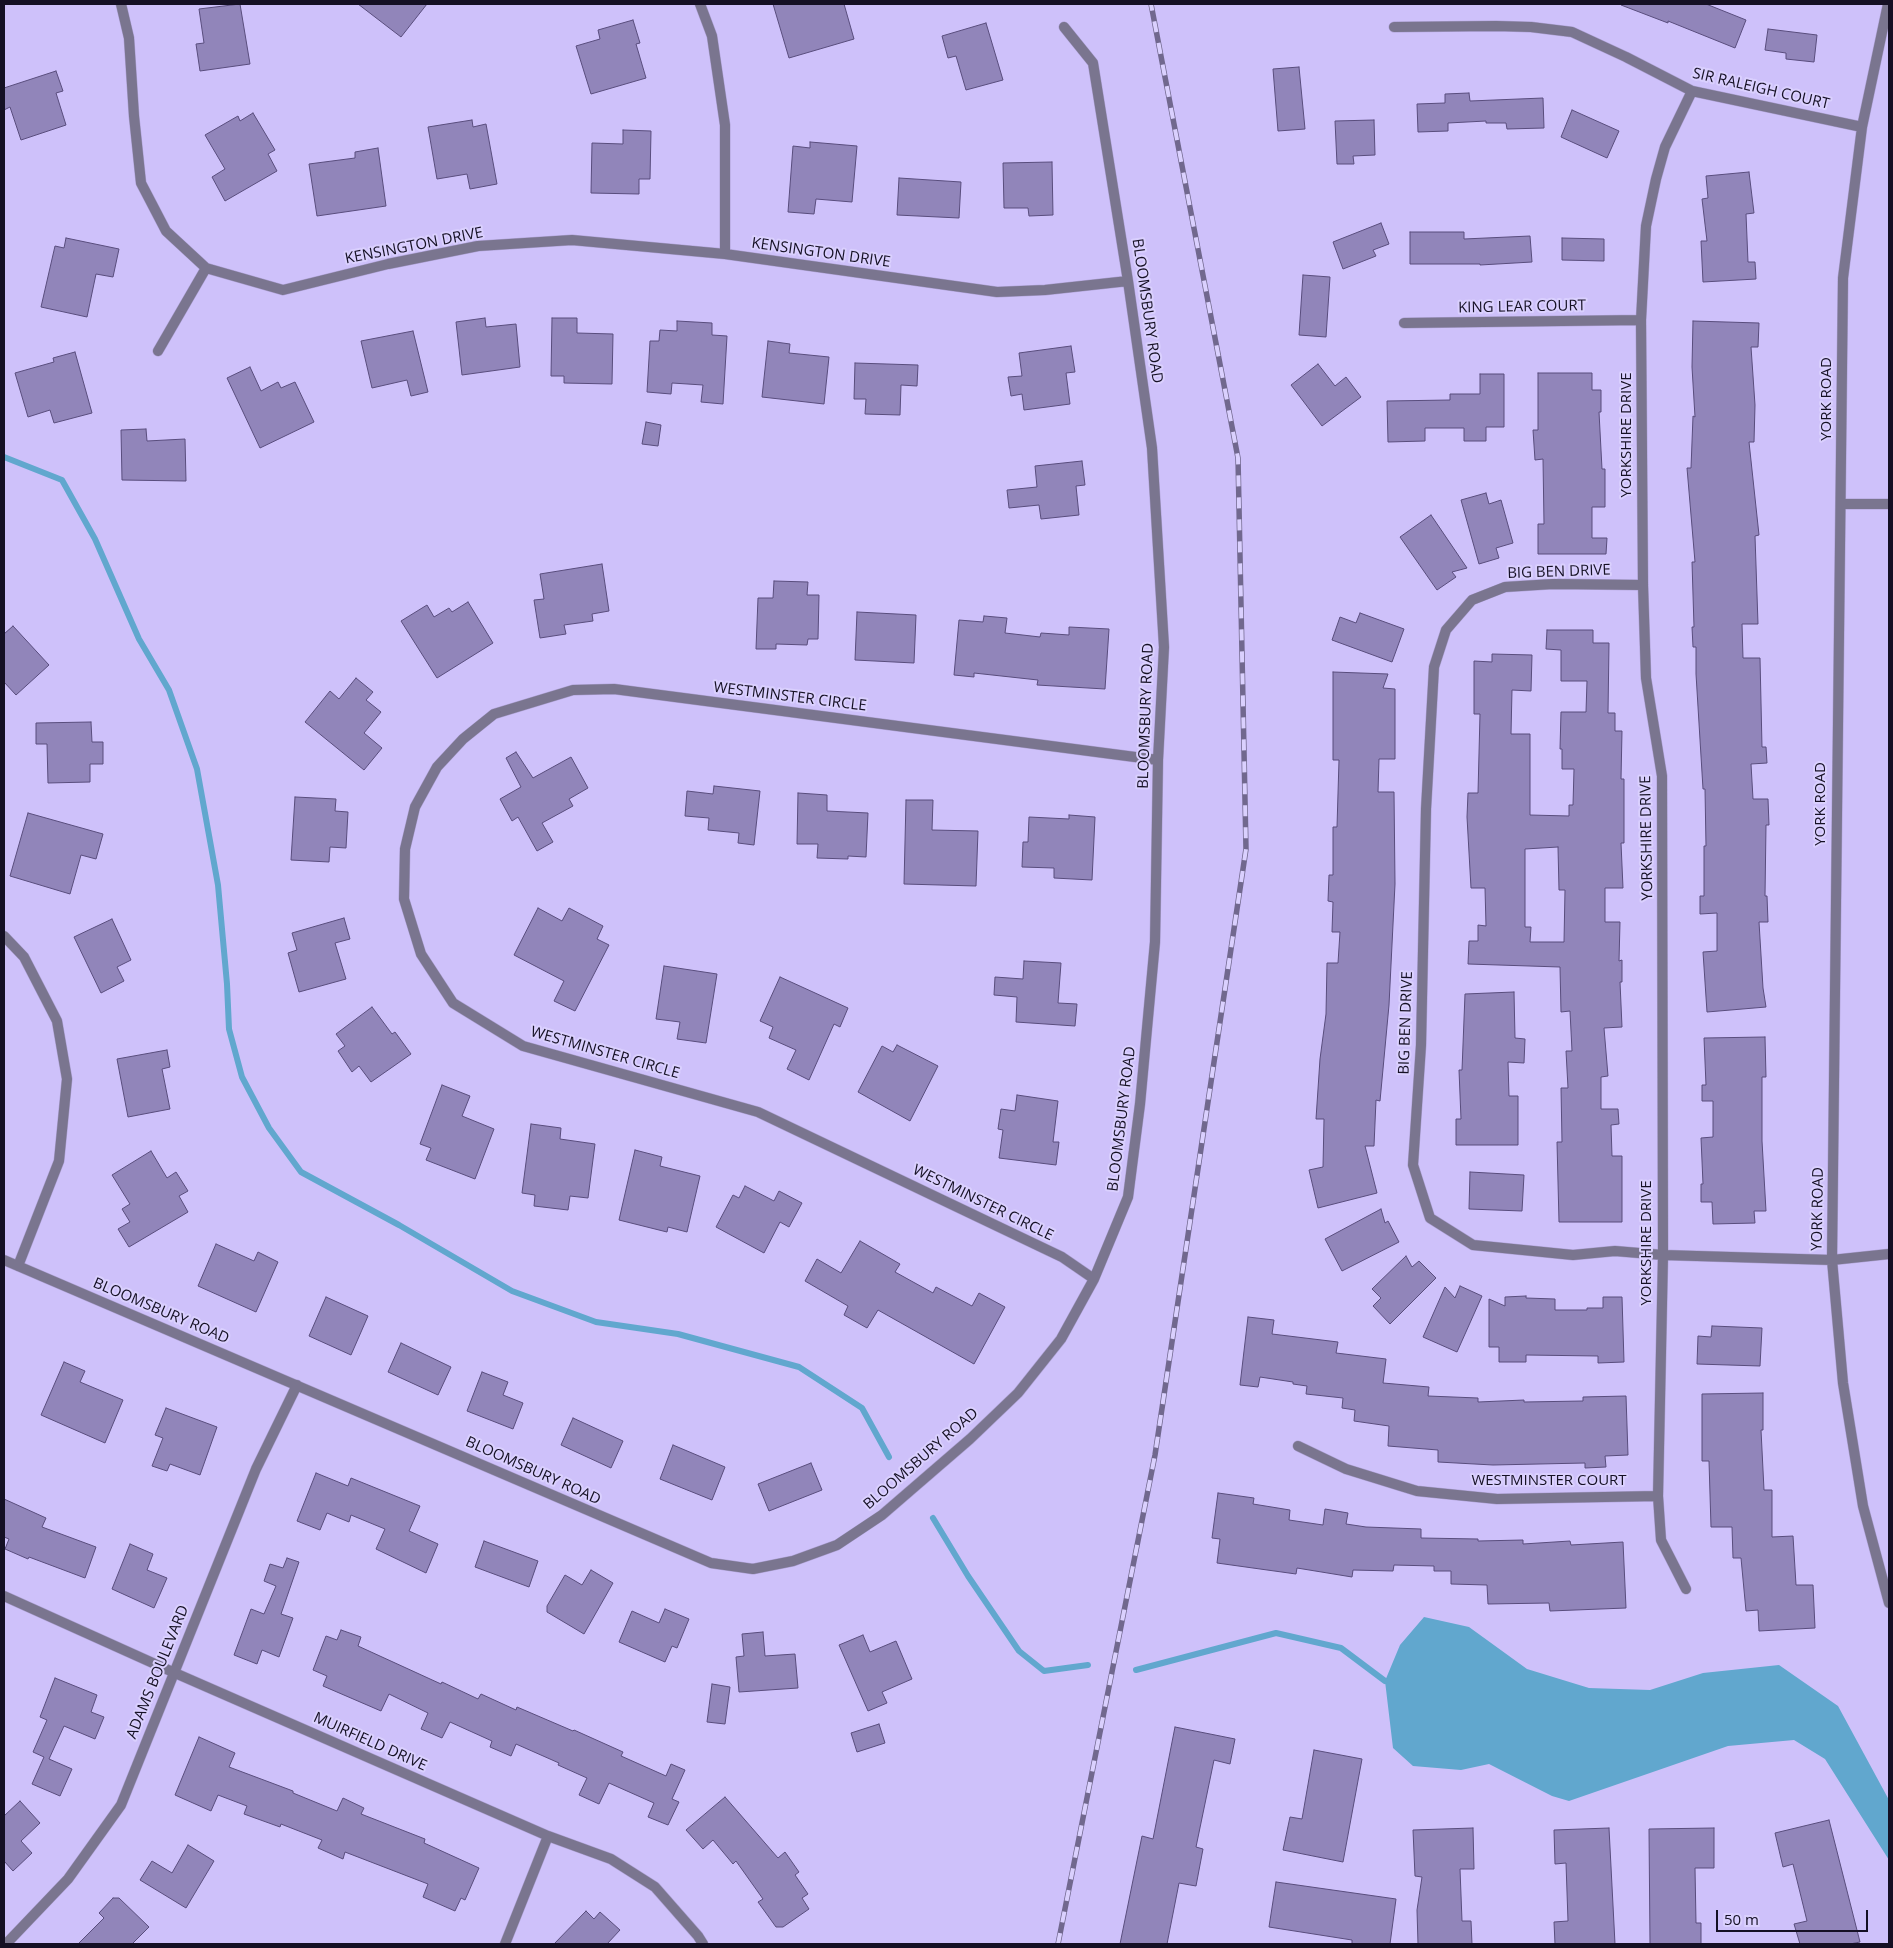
<!DOCTYPE html>
<html>
<head>
<meta charset="utf-8">
<style>
  body { margin:0 }
  #map { position:relative; width:1893px; height:1948px; overflow:hidden; background:#cec1fa; font-family:"Open Sans",sans-serif }
  canvas { display:block }
  .frame { position:absolute; inset:0; border:5px solid #151024; pointer-events:none }
  .scale { position:absolute; left:1716px; top:1910px; width:152px; height:22px; box-sizing:border-box; border:2px solid #151024; border-top:0; padding-left:6px; font-size:15px; line-height:18px; white-space:nowrap; color:#151024; -webkit-text-stroke:4px #dad0fe; paint-order:stroke }
</style>
</head>
<body>
<div id="map">
<canvas width="1893" height="1948"></canvas>
<div class="frame"></div>
<div class="scale">50 m</div>
</div>
<script>
const ctx = document.querySelector('canvas').getContext('2d');
ctx.lineJoin = 'round';
function fill(path, color) {
  ctx.fillStyle = color;
  ctx.fill(path, 'evenodd');
}
function shape(rows) {
  const path = new Path2D();
  for (const r of rows) {
    path.moveTo(r[0], r[1]);
    for (let i = 2; i < r.length; i += 2) path.lineTo(r[i], r[i + 1]);
  }
  return path;
}
function strokePath(path, color, width, dash) {
  ctx.strokeStyle = color;
  ctx.lineWidth = width;
  ctx.lineCap = dash ? 'butt' : 'round';
  ctx.setLineDash(dash || []);
  ctx.stroke(path);
}
function write(font, color, halo, rows, align = 'center') {
  ctx.font = font + ' "Open Sans",sans-serif';
  ctx.lineWidth = 4;
  ctx.setLineDash([]);
  ctx.textBaseline = 'middle';
  ctx.strokeStyle = halo;
  ctx.fillStyle = color;
  for (const [text, x, y, turn = 0] of rows) {
    ctx.save();
    ctx.translate(x, y);
    ctx.rotate((+turn || 0) * Math.PI / 180);
    ctx.textAlign = isNaN(turn) ? turn : align;
    if (halo) ctx.strokeText(text, 0, 0);
    ctx.fillText(text, 0, 0);
    ctx.restore();
  }
}
fill(shape([
  [1424,1617,1469,1627,1527,1669,1589,1688,1650,1690,1703,1673,1779,1665,1838,1706,1889,1800,1889,1860,1825,1759,1794,1740,1728,1746,1569,1801,1552,1796,1489,1764,1461,1770,1413,1766,1393,1748,1385,1681,1400,1645]
]), '#61a7ce');
strokePath(shape([
  [4,457,62,480,95,539,139,639,169,690,197,769,218,885,227,984,229,1029,242,1077,269,1128,301,1172,399,1225,512,1291,596,1322,678,1334,799,1367,862,1408,889,1457],
  [933,1518,968,1576,1019,1651,1044,1671,1088,1665],
  [1136,1670,1276,1633,1341,1648,1385,1681]
]), '#61a7ce', 6);
const building = shape([
  [240,4,250,64,200,71,196,44,204,43,199,9,240,4],
  [358,4,427,4,401,37,358,4],
  [773,4,844,4,854,39,789,58,773,4],
  [1621,4,1706,4,1746,20,1735,48,1668,21,1668,23,1621,5,1621,4],
  [633,20,640,43,636,44,646,78,591,94,576,46,600,39,598,30,633,20],
  [986,23,1003,80,966,90,956,56,948,58,942,36,986,23],
  [1768,29,1817,35,1814,62,1786,59,1786,53,1765,50,1768,29],
  [1299,67,1305,129,1278,131,1273,69,1299,67],
  [56,71,63,91,56,93,66,125,21,140,10,107,4,110,4,88,56,71],
  [1469,93,1470,101,1543,98,1544,128,1507,129,1506,123,1486,123,1486,121,1448,123,1448,131,1418,132,1417,104,1445,103,1445,94,1469,93],
  [1572,110,1619,131,1607,158,1561,137,1572,110],
  [253,113,275,150,268,154,277,171,225,201,212,177,225,169,205,135,238,116,240,121,253,113],
  [472,120,473,127,486,124,497,184,470,189,467,174,437,179,428,127,472,120],
  [1374,120,1375,155,1353,156,1354,164,1337,164,1335,121,1374,120],
  [623,130,651,131,650,179,639,179,639,194,591,193,592,143,623,144,623,130],
  [810,142,857,146,852,202,816,199,814,214,788,212,793,146,810,148,810,142],
  [378,148,386,206,317,216,309,164,355,158,355,152,378,148],
  [1052,162,1053,215,1029,216,1028,208,1004,208,1003,163,1052,162],
  [1749,172,1754,213,1746,214,1748,262,1755,262,1756,279,1703,282,1701,241,1707,241,1702,199,1708,198,1706,176,1749,172],
  [899,178,961,182,959,218,897,215,899,178],
  [1381,223,1389,244,1373,250,1376,256,1343,269,1333,242,1381,223],
  [1410,232,1464,232,1464,239,1530,236,1532,262,1480,265,1480,264,1410,264,1410,232],
  [66,238,119,249,113,277,96,274,87,317,41,307,55,246,64,248,66,238],
  [1562,238,1604,239,1604,261,1562,260,1562,238],
  [1303,275,1330,277,1326,337,1299,335,1303,275],
  [485,318,486,327,516,324,520,367,462,375,456,322,485,318],
  [552,318,577,318,577,333,613,334,612,384,564,383,564,376,551,376,552,318],
  [677,321,712,323,712,335,727,336,723,404,701,402,703,385,672,383,671,394,647,392,650,341,659,341,660,330,677,331,677,321],
  [1693,321,1759,323,1758,347,1751,347,1755,405,1754,442,1749,442,1759,535,1755,536,1758,624,1742,624,1743,658,1760,658,1762,747,1766,747,1767,763,1751,764,1753,799,1768,799,1769,825,1766,825,1765,896,1767,896,1768,922,1759,922,1763,988,1766,1007,1707,1012,1703,952,1717,951,1717,913,1700,914,1700,896,1704,896,1704,846,1706,846,1705,789,1703,789,1696,674,1696,647,1693,647,1692,627,1694,627,1692,562,1695,562,1687,468,1691,468,1693,416,1695,417,1692,367,1693,321],
  [413,331,428,392,411,396,407,380,372,388,361,341,413,331],
  [768,341,790,344,789,353,829,357,824,404,762,397,768,341],
  [1071,346,1075,372,1066,373,1070,404,1024,410,1022,394,1011,396,1008,377,1022,376,1019,353,1071,346],
  [75,352,92,413,54,423,50,410,28,417,15,373,54,362,53,358,75,352],
  [855,363,918,365,917,386,901,385,900,415,865,414,866,399,854,399,855,363],
  [1318,364,1335,386,1346,377,1361,397,1322,426,1291,385,1318,364],
  [250,367,261,391,278,382,281,388,295,382,314,422,260,448,227,378,250,367],
  [1538,373,1592,373,1592,390,1601,390,1601,412,1599,412,1602,469,1605,469,1605,507,1592,507,1592,538,1607,538,1606,554,1538,554,1538,524,1544,524,1543,459,1535,460,1533,430,1538,430,1538,373],
  [1480,374,1504,374,1504,427,1486,427,1486,441,1464,441,1464,428,1425,428,1425,441,1388,442,1387,401,1450,400,1450,394,1480,394,1480,374],
  [646,422,661,425,658,446,642,444,646,422],
  [146,429,147,441,185,439,186,481,122,480,121,430,146,429],
  [1082,461,1085,485,1076,486,1079,515,1041,519,1039,505,1009,508,1007,490,1037,487,1035,466,1082,461],
  [1486,493,1489,504,1501,500,1513,543,1496,548,1499,558,1479,564,1461,500,1486,493],
  [1431,515,1467,568,1452,572,1456,577,1437,590,1400,537,1431,515],
  [602,564,609,611,592,614,593,621,564,625,566,634,540,638,534,600,544,599,540,574,602,564],
  [774,581,808,582,807,595,819,595,818,639,808,639,807,645,776,644,776,649,756,649,758,598,773,598,774,581],
  [468,602,493,643,437,678,401,621,427,605,434,617,449,608,452,612,468,602],
  [857,612,916,615,914,663,855,660,857,612],
  [1360,613,1404,629,1392,662,1332,640,1340,617,1356,623,1360,613],
  [984,616,1007,618,1005,633,1040,637,1041,633,1069,635,1069,627,1109,629,1105,689,1037,685,1038,680,974,673,974,677,954,675,959,620,983,622,984,616],
  [13,626,49,665,16,695,4,682,4,634,13,626],
  [1547,630,1593,630,1593,643,1609,643,1608,713,1615,713,1615,731,1622,731,1621,779,1624,779,1624,843,1621,843,1623,888,1605,888,1605,922,1620,922,1619,961,1622,960,1622,982,1620,982,1622,1027,1604,1028,1608,1076,1601,1077,1601,1109,1618,1109,1619,1124,1611,1125,1612,1156,1622,1156,1622,1222,1559,1222,1557,1142,1562,1142,1561,1088,1568,1088,1566,1051,1572,1051,1570,1011,1561,1012,1560,967,1468,964,1469,941,1478,941,1478,925,1486,926,1485,888,1471,888,1467,817,1468,793,1478,793,1480,714,1474,714,1474,661,1492,662,1492,654,1532,655,1531,691,1512,690,1511,734,1530,734,1530,815,1569,816,1569,805,1573,805,1574,769,1562,769,1562,749,1560,749,1561,712,1586,712,1587,681,1561,681,1561,650,1546,649,1547,630],
  [1558,847,1559,890,1565,890,1564,942,1530,942,1531,927,1525,927,1525,849,1558,847],
  [1333,672,1388,674,1383,688,1395,689,1395,759,1379,759,1378,792,1394,792,1395,884,1389,1005,1380,1101,1376,1100,1374,1146,1365,1146,1377,1193,1318,1208,1309,1170,1323,1167,1324,1119,1316,1119,1320,1059,1326,1014,1327,963,1338,963,1340,932,1332,932,1333,902,1328,901,1329,875,1333,875,1333,827,1337,827,1339,760,1333,760,1333,672],
  [356,678,373,692,366,700,381,712,364,733,382,748,364,770,305,722,330,691,339,699,356,678],
  [91,722,92,742,103,742,103,764,90,764,90,782,48,783,47,744,36,744,36,723,91,722],
  [516,752,533,778,571,757,588,788,569,799,573,806,542,823,553,842,537,851,518,817,512,821,500,799,521,787,506,758,516,752],
  [714,786,760,791,754,845,738,843,739,833,708,830,709,818,685,816,687,791,713,794,714,786],
  [798,793,827,795,827,811,868,813,866,857,848,856,848,859,817,858,818,844,797,844,798,793],
  [295,797,336,799,335,811,348,812,346,848,330,847,329,862,291,860,295,797],
  [906,800,933,800,932,830,978,831,976,886,904,884,906,800],
  [28,813,103,834,96,859,81,855,70,894,10,876,28,813],
  [1069,815,1095,817,1092,880,1054,878,1054,868,1022,867,1023,842,1028,842,1029,817,1069,819,1069,815],
  [538,908,562,921,569,908,603,926,597,939,609,945,575,1011,554,1001,564,981,514,955,538,908],
  [344,918,350,939,335,943,346,979,299,992,288,953,297,950,292,933,344,918],
  [112,919,131,960,117,967,124,981,101,993,74,937,112,919],
  [1024,961,1061,963,1058,1003,1077,1004,1075,1026,1016,1022,1017,997,994,995,995,977,1023,979,1024,961],
  [664,966,717,974,706,1043,677,1039,680,1022,656,1019,664,966],
  [780,977,848,1008,840,1027,834,1024,809,1080,787,1069,796,1050,769,1038,773,1027,760,1021,780,977],
  [1514,992,1515,1038,1525,1039,1524,1063,1508,1062,1509,1096,1518,1096,1518,1145,1456,1145,1456,1119,1461,1119,1459,1070,1462,1070,1465,994,1514,992],
  [372,1007,392,1034,395,1032,411,1054,371,1082,359,1066,352,1072,338,1051,345,1046,336,1034,372,1007],
  [1765,1037,1766,1077,1762,1077,1762,1141,1766,1211,1754,1211,1755,1223,1713,1224,1712,1202,1701,1202,1701,1184,1703,1184,1701,1138,1713,1137,1713,1101,1702,1101,1702,1085,1706,1085,1704,1038,1765,1037],
  [897,1045,938,1066,910,1121,858,1092,882,1046,893,1052,897,1045],
  [167,1050,170,1067,162,1069,170,1109,128,1117,117,1059,167,1050],
  [442,1085,470,1096,462,1116,494,1129,475,1179,426,1160,431,1148,420,1144,442,1085],
  [1017,1095,1058,1101,1053,1142,1059,1142,1056,1165,999,1158,1003,1130,998,1129,1001,1109,1015,1111,1017,1095],
  [531,1124,561,1128,560,1139,595,1144,588,1198,570,1196,568,1210,534,1206,535,1195,522,1193,531,1124],
  [635,1150,662,1157,660,1166,700,1176,687,1232,668,1227,667,1232,619,1220,635,1150],
  [151,1151,167,1178,176,1172,188,1191,179,1196,188,1212,129,1247,118,1229,130,1222,122,1209,130,1204,112,1175,151,1151],
  [1470,1172,1524,1175,1522,1211,1469,1209,1470,1172],
  [745,1186,774,1201,779,1191,802,1203,789,1227,780,1222,764,1253,716,1227,733,1195,739,1198,745,1186],
  [1381,1209,1385,1223,1388,1221,1399,1242,1342,1271,1325,1239,1381,1209],
  [860,1241,900,1264,895,1272,933,1293,936,1287,972,1306,979,1293,1005,1307,974,1364,878,1310,867,1328,844,1315,848,1306,805,1281,817,1259,841,1273,860,1241],
  [216,1244,254,1261,258,1252,278,1262,256,1312,198,1286,216,1244],
  [1406,1256,1412,1267,1419,1261,1436,1278,1390,1324,1373,1306,1381,1298,1372,1289,1406,1256],
  [1460,1286,1482,1296,1457,1352,1423,1337,1445,1287,1455,1298,1460,1286],
  [1526,1296,1526,1298,1555,1299,1555,1310,1587,1310,1587,1308,1603,1308,1603,1297,1622,1297,1624,1362,1598,1363,1598,1356,1526,1355,1526,1362,1499,1362,1499,1347,1489,1347,1489,1299,1505,1306,1505,1297,1526,1296],
  [326,1297,368,1316,351,1355,309,1336,326,1297],
  [1248,1317,1274,1320,1272,1334,1338,1342,1336,1353,1386,1359,1383,1383,1429,1387,1428,1396,1478,1398,1478,1402,1524,1400,1524,1402,1583,1401,1583,1397,1626,1396,1628,1455,1605,1456,1606,1467,1585,1468,1585,1463,1493,1465,1438,1462,1438,1450,1388,1446,1389,1426,1354,1421,1355,1410,1342,1408,1343,1398,1306,1394,1307,1386,1293,1384,1293,1382,1260,1377,1258,1387,1240,1385,1248,1317],
  [1712,1326,1762,1328,1760,1366,1697,1364,1698,1336,1711,1337,1712,1326],
  [401,1343,451,1367,438,1395,388,1372,401,1343],
  [64,1362,85,1371,80,1382,123,1400,105,1443,41,1415,64,1362],
  [482,1372,508,1382,503,1395,523,1403,513,1429,467,1411,482,1372],
  [1763,1393,1763,1430,1761,1430,1764,1490,1772,1490,1772,1537,1793,1536,1796,1585,1813,1585,1815,1628,1759,1631,1758,1610,1746,1611,1741,1558,1733,1558,1732,1527,1711,1527,1709,1461,1702,1461,1702,1394,1763,1393],
  [166,1408,217,1427,200,1475,170,1464,167,1471,152,1466,163,1438,155,1435,166,1408],
  [573,1418,623,1441,611,1468,561,1445,573,1418],
  [673,1445,725,1467,712,1500,660,1479,673,1445],
  [811,1463,822,1490,769,1511,758,1484,811,1463],
  [316,1473,348,1486,351,1478,420,1506,409,1531,438,1544,426,1573,376,1549,385,1529,351,1515,349,1522,327,1513,320,1530,297,1521,316,1473],
  [1218,1493,1254,1498,1253,1504,1290,1510,1289,1520,1323,1525,1325,1509,1348,1513,1346,1524,1366,1527,1421,1529,1421,1538,1478,1539,1478,1541,1523,1540,1523,1544,1570,1541,1571,1545,1623,1542,1626,1608,1550,1611,1549,1603,1488,1604,1487,1585,1451,1584,1451,1571,1434,1571,1434,1566,1394,1565,1393,1571,1353,1570,1352,1577,1297,1568,1296,1574,1217,1563,1220,1539,1212,1538,1218,1493],
  [4,1499,46,1518,42,1527,96,1547,85,1578,29,1557,28,1559,5,1549,9,1539,4,1537,4,1499],
  [484,1541,538,1561,529,1587,475,1567,484,1541],
  [130,1544,153,1554,147,1570,167,1578,154,1608,112,1589,130,1544],
  [287,1558,299,1562,281,1614,293,1618,279,1657,262,1650,257,1664,234,1655,251,1609,264,1614,276,1586,264,1581,270,1564,283,1568,287,1558],
  [591,1570,613,1583,584,1634,547,1612,547,1606,565,1575,582,1585,591,1570],
  [665,1609,689,1619,677,1648,672,1646,665,1662,619,1642,632,1611,659,1623,665,1609],
  [341,1630,361,1637,358,1646,441,1684,442,1682,478,1699,481,1694,516,1710,517,1707,573,1731,574,1730,623,1752,621,1756,666,1776,671,1764,685,1770,672,1799,679,1802,668,1825,648,1817,654,1803,609,1783,599,1804,579,1795,587,1778,558,1765,559,1763,516,1744,511,1756,490,1747,492,1741,450,1722,442,1738,421,1729,428,1713,389,1694,381,1711,323,1686,327,1676,313,1670,326,1636,337,1640,341,1630],
  [763,1632,765,1656,795,1654,798,1688,739,1692,736,1657,744,1656,742,1634,763,1632],
  [863,1635,870,1652,896,1641,912,1679,882,1692,887,1703,868,1711,839,1645,863,1635],
  [55,1678,97,1695,91,1712,104,1717,95,1739,64,1726,49,1759,72,1769,60,1796,32,1784,44,1757,33,1752,47,1720,40,1717,55,1678],
  [712,1684,730,1687,725,1724,707,1722,712,1684],
  [879,1724,885,1743,857,1752,851,1733,879,1724],
  [1175,1727,1235,1739,1230,1764,1214,1760,1196,1847,1203,1849,1196,1886,1179,1883,1167,1944,1120,1944,1142,1836,1153,1839,1175,1727],
  [199,1737,235,1753,229,1767,293,1791,293,1793,337,1811,343,1798,364,1808,361,1814,425,1839,424,1843,479,1868,465,1900,461,1898,455,1911,423,1897,428,1884,345,1852,343,1859,318,1848,322,1840,281,1824,280,1827,244,1814,247,1806,218,1795,211,1811,175,1795,199,1737],
  [1314,1750,1362,1759,1343,1862,1283,1850,1290,1817,1302,1819,1314,1750],
  [725,1797,778,1858,785,1852,799,1872,795,1875,808,1894,802,1898,809,1909,783,1927,776,1927,758,1902,763,1899,736,1861,733,1864,713,1840,703,1849,686,1830,725,1797],
  [20,1801,40,1823,21,1841,32,1853,13,1871,4,1861,4,1816,20,1801],
  [1829,1820,1860,1942,1850,1944,1800,1944,1794,1924,1807,1921,1793,1864,1783,1867,1775,1833,1829,1820],
  [1473,1828,1474,1869,1460,1869,1462,1921,1471,1921,1472,1944,1418,1944,1417,1910,1422,1877,1415,1876,1413,1830,1473,1828],
  [1609,1828,1615,1944,1555,1944,1554,1922,1568,1921,1566,1863,1555,1864,1554,1830,1609,1828],
  [1714,1828,1714,1868,1695,1868,1696,1923,1701,1923,1701,1944,1650,1944,1649,1829,1714,1828],
  [188,1845,214,1861,186,1908,140,1880,152,1861,172,1873,188,1845],
  [1276,1882,1396,1899,1390,1944,1352,1944,1352,1940,1269,1927,1276,1882],
  [113,1898,119,1898,149,1927,132,1944,78,1944,104,1918,99,1913,113,1898],
  [586,1911,594,1919,600,1912,620,1930,607,1944,554,1944,586,1911]
]);
fill(building, '#9185ba');
strokePath(building, '#594d7d', 1);
const street = shape([
  [121,4,129,38,134,116,141,183,166,231,206,268,283,290,388,264,478,246,572,240,725,254,997,292,1045,290,1128,281],
  [700,4,712,36,725,125,725,254],
  [1888,4,1862,127,1843,278,1832,1260,1843,1383,1863,1506,1889,1603],
  [1394,27,1496,26,1531,27,1572,32,1626,57,1692,91,1862,127],
  [1404,323,1641,320],
  [158,351,206,268],
  [1841,504,1889,504],
  [1643,585,1553,584,1505,587,1472,600,1446,630,1434,667,1426,809,1421,1045,1413,1165,1430,1218,1473,1245,1573,1255,1615,1251,1663,1255,1832,1260,1889,1254],
  [4,936,24,957,57,1021,67,1079,59,1161,18,1266],
  [4,1260,711,1563,753,1569,793,1561,837,1545,882,1515,970,1439,1018,1393,1061,1339,1094,1279,1128,1197,1140,1104,1155,942,1158,760,1164,647,1152,448,1128,281,1093,63,1064,27],
  [1094,1279,1062,1257,758,1112,523,1046,453,1003,421,954,404,899,405,849,415,807,437,767,463,739,494,714,573,690,614,689,1158,760],
  [1298,1446,1346,1469,1417,1491,1497,1499,1658,1496],
  [1686,1589,1661,1540,1658,1496,1663,1255,1662,776,1646,678,1643,585,1641,320,1646,226,1656,179,1665,147,1692,91],
  [4,1596,175,1673,548,1836,611,1859,655,1887,698,1936,703,1944],
  [6,1944,68,1879,121,1805,256,1469,297,1385],
  [505,1944,548,1836]
]);
strokePath(street, '#ada1d3', 11);
strokePath(street, '#7a758f', 10);
const rail = shape([
  [1058,1944,1155,1455,1246,849,1238,458,1151,4]
]);
strokePath(rail, '#71688e', 5.5);
strokePath(rail, '#dad0fe', 4, [11]);
write('15px', '#151024', '#dad0fe', [
  ["SIR RALEIGH COURT",1761,89,13],
  ["KENSINGTON DRIVE",414,246,-11],
  ["KENSINGTON DRIVE",821,253,8],
  ["KING LEAR COURT",1522,307,-1],
  ["BLOOMSBURY ROAD",1147,311,82],
  ["YORK ROAD",1827,399,-90],
  ["YORKSHIRE DRIVE",1627,435,-90],
  ["BIG BEN DRIVE",1559,572,-2],
  ["WESTMINSTER CIRCLE",790,697,7],
  ["BLOOMSBURY ROAD",1146,716,-88],
  ["YORK ROAD",1821,804,-90],
  ["YORKSHIRE DRIVE",1647,838,-91],
  ["BIG BEN DRIVE",1406,1023,-88],
  ["WESTMINSTER CIRCLE",605,1053,16],
  ["BLOOMSBURY ROAD",1122,1119,-83],
  ["WESTMINSTER CIRCLE",983,1203,26],
  ["YORK ROAD",1818,1209,-89],
  ["YORKSHIRE DRIVE",1647,1243,-90],
  ["BLOOMSBURY ROAD",161,1311,23],
  ["BLOOMSBURY ROAD",921,1459,-41],
  ["BLOOMSBURY ROAD",533,1471,24],
  ["WESTMINSTER COURT",1549,1481],
  ["ADAMS BOULEVARD",158,1672,-68],
  ["MUIRFIELD DRIVE",370,1742,24]
]);
</script>
</body>
</html>
